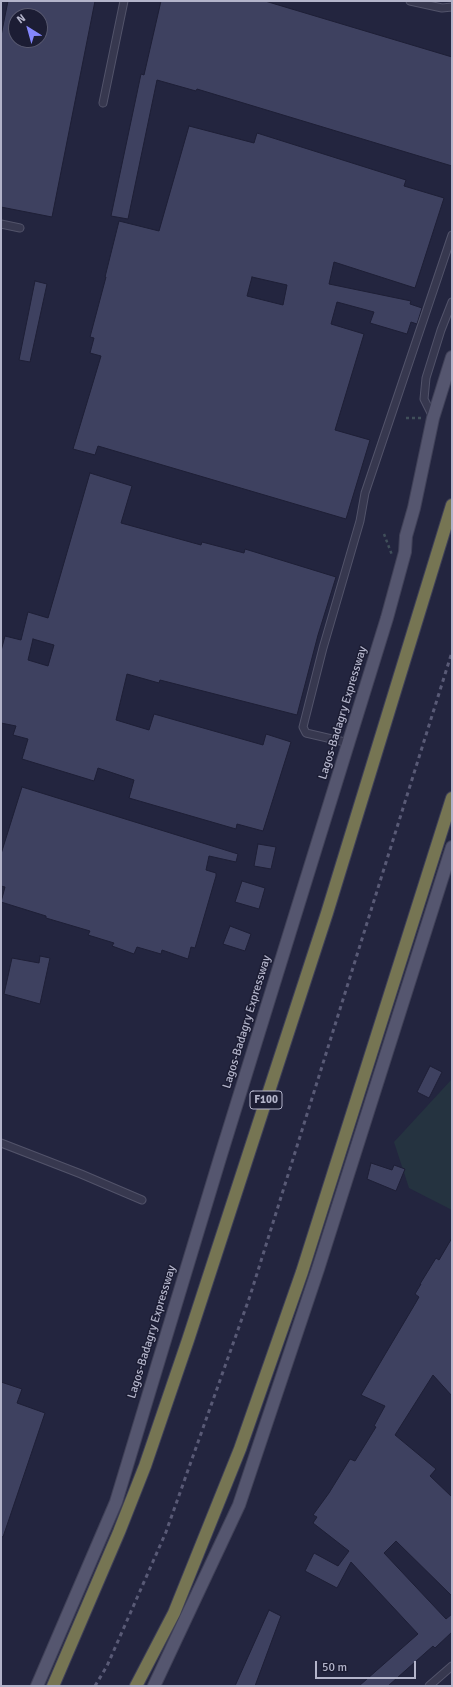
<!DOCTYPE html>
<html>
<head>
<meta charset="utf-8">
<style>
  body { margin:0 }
  #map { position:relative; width:453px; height:1687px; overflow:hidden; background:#23253f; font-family:Signika,sans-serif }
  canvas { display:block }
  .frame { position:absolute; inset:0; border:2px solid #b3b4ca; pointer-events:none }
  .north { position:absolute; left:8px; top:8px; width:40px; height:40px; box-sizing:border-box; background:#1c1d34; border:1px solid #585970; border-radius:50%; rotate:323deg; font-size:11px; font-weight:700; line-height:16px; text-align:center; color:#b3b4ca }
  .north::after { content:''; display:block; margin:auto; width:14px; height:18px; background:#8487fe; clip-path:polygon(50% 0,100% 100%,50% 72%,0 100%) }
  .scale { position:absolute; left:315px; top:1661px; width:101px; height:18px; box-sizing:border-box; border:2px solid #b3b4ca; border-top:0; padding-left:5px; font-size:12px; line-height:14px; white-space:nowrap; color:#b3b4ca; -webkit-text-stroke:3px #1c1d34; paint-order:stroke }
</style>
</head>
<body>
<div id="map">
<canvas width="453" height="1687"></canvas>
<div class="frame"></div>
<div class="north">N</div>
<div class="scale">50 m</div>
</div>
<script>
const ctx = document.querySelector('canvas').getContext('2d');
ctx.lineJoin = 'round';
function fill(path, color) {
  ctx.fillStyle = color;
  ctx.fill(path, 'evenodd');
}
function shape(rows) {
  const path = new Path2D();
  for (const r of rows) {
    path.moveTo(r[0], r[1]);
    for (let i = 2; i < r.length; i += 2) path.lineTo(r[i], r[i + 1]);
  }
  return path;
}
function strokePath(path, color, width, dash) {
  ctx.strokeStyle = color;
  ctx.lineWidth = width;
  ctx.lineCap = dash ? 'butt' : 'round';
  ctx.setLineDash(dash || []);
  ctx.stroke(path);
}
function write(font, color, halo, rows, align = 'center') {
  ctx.font = font + ' Signika,sans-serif';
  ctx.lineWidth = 3;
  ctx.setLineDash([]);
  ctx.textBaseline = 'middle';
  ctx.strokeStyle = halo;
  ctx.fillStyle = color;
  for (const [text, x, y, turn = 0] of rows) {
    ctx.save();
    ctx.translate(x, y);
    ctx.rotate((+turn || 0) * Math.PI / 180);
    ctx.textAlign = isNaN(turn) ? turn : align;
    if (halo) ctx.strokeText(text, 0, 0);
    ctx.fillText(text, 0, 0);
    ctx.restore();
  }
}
fill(shape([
  [452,1079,452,1210,409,1188,394,1142]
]), '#253340');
const building = shape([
  [8,1,95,1,52,217,1,207,1,36,8,1],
  [16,16,40,16,40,40,16,40,16,16],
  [161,1,265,1,452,57,452,166,197,89,196,91,157,80,128,219,111,216,141,74,144,75,161,1],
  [189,126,254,143,257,133,406,180,404,186,444,198,415,288,334,262,329,284,411,301,410,304,422,308,417,324,411,322,407,334,370,323,374,312,337,302,331,324,364,334,335,430,370,440,346,519,98,446,95,455,73,449,101,356,90,353,94,338,90,337,106,277,105,277,119,221,159,231,189,126],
  [252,277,287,285,283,305,247,296,252,277],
  [35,281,47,284,30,362,19,360,35,281],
  [90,473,132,486,121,523,201,545,202,542,244,553,245,549,336,577,318,635,297,715,160,680,159,683,127,674,116,720,149,730,154,714,263,745,266,734,291,742,263,831,237,824,236,829,129,798,134,780,98,768,94,781,22,759,28,739,13,735,16,726,1,723,1,651,5,636,21,640,28,612,48,618,90,473],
  [33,639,54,645,48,666,28,660,33,639],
  [22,787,238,854,236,862,209,856,206,870,216,873,216,876,195,948,191,947,188,959,162,950,161,954,137,947,134,954,112,946,114,943,88,935,90,931,46,918,46,916,1,902,5,887,1,886,1,854,22,787],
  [258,844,276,847,271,869,254,866,258,844],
  [242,881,265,888,259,909,235,902,242,881],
  [230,926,251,934,245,951,223,944,230,926],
  [40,956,50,958,40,1004,4,994,12,958,39,963,40,956],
  [430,1066,442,1072,429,1098,417,1092,430,1066],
  [371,1163,392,1170,394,1165,405,1169,396,1191,367,1179,371,1163],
  [452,1238,452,1396,433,1375,395,1435,436,1469,430,1476,452,1497,452,1596,396,1541,384,1553,446,1619,452,1614,452,1632,435,1648,433,1646,388,1686,359,1686,418,1634,351,1562,337,1588,305,1571,314,1553,338,1566,349,1551,313,1523,317,1517,313,1515,329,1493,350,1459,355,1461,376,1427,374,1426,385,1406,361,1395,415,1304,419,1297,415,1294,421,1284,420,1284,436,1258,439,1260,452,1238],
  [1,1382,22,1389,17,1403,45,1413,3,1537,1,1536,1,1382],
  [269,1610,281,1616,255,1686,235,1686,269,1610]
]);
fill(building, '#3e4160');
strokePath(building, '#1e1f36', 1);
const service = shape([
  [410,1,442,8,452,7],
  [103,103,124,1],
  [1,224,20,228],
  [433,417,424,399,426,378,441,330,452,302],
  [349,743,306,733,303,727,323,648,360,521,365,493,452,235],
  [1,1143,81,1174,142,1200],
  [429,1686,452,1666]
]);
const primary = shape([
  [37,1686,116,1502,220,1158,387,618,405,552,406,536,414,508,433,418,452,357],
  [154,1686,239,1505,318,1269,452,847]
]);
const motorway = shape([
  [53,1686,119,1532,145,1466,188,1340,327,913,452,505],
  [136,1686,174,1613,240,1449,302,1272,452,798]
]);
strokePath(service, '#52536a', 9);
strokePath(primary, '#404158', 14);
strokePath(motorway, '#3f4057', 14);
strokePath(shape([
  [406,418,421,418],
  [384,534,392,555]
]), '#404f5a', 2.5, [3, 3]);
strokePath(service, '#37384f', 7);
strokePath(primary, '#55566f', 12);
strokePath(motorway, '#767553', 12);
strokePath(shape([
  [95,1686,107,1666,166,1532,250,1296,452,652]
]), '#595a76', 3, [4, 4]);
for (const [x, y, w] of [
  [266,1100,32]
]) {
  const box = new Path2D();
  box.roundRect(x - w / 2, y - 9, w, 18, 3);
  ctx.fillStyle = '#1c1d34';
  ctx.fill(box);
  strokePath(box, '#b3b4ca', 1);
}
write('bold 11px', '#b3b4ca', null, [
  ["F100",266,1100]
]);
write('12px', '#b3b4ca', '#1c1d34', [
  ["Lagos-Badagry Expressway",343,713,-73],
  ["Lagos-Badagry Expressway",247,1022,-73],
  ["Lagos-Badagry Expressway",152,1332,-73]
]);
</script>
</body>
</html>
